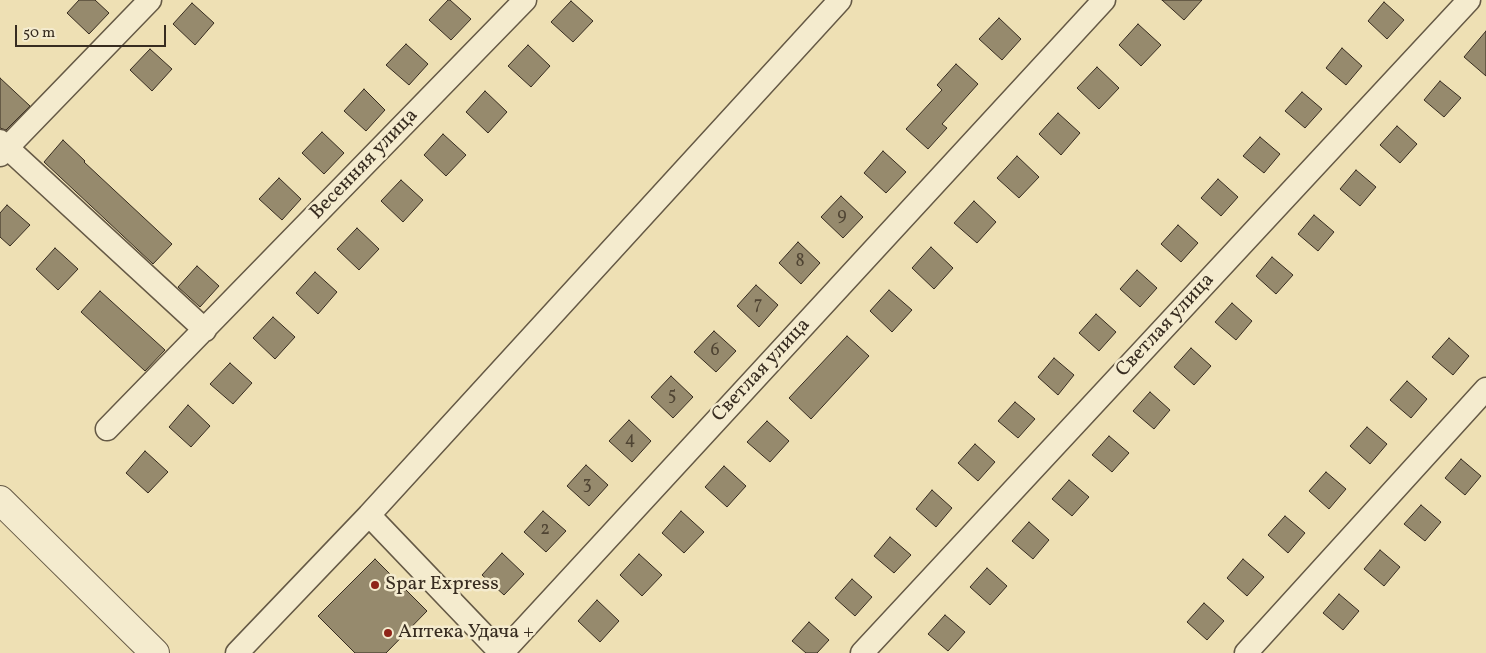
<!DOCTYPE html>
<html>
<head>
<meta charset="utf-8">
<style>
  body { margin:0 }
  #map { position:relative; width:1486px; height:653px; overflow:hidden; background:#eee0b4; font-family:Vollkorn,serif }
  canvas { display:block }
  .scale { position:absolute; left:15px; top:25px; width:151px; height:22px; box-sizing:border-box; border:2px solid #372c20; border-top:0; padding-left:6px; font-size:15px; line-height:18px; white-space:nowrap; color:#372c20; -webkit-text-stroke:4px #f4ebce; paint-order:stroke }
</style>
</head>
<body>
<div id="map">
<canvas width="1486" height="653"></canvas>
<div class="scale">50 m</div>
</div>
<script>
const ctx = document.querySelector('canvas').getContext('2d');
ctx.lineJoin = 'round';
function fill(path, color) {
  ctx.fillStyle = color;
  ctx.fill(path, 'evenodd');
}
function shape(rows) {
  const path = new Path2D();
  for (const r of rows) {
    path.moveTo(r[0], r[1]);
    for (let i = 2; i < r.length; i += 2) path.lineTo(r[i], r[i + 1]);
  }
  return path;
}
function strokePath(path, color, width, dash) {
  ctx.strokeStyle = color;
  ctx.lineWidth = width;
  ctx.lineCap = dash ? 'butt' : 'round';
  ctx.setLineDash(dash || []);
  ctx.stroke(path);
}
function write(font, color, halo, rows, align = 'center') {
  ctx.font = font + ' Vollkorn,serif';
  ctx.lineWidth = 5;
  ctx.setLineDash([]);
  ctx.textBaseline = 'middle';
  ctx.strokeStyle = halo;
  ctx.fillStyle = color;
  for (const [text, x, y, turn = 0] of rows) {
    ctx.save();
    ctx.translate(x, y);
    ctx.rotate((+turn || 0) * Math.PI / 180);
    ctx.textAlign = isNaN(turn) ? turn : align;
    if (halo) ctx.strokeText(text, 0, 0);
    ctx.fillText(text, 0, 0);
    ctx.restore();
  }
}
const building = shape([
  [79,0,95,0,109,13,89,34,67,13,79,0],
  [448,0,450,0,471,19,451,40,429,20,448,0],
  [1162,0,1202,0,1184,20,1162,0],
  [571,1,593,21,573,42,551,22,571,1],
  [1384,2,1404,20,1387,39,1368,21,1384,2],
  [192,3,214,23,195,45,173,24,192,3],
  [999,18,1021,39,1002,60,979,39,999,18],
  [1138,24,1161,45,1141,66,1119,45,1138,24],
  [1486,31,1486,76,1464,57,1486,31],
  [406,44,428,64,409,85,386,65,406,44],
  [528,45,550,66,531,87,508,66,528,45],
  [1342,48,1362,66,1346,85,1326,68,1342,48],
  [150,49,172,69,152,91,130,70,150,49],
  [956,64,978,84,942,124,947,128,928,149,906,129,942,90,937,85,956,64],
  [1097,67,1119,88,1099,109,1077,88,1097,67],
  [0,78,30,106,6,130,0,128,0,78],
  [1440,81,1461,98,1444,117,1424,100,1440,81],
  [364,89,385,110,366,131,344,111,364,89],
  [485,91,507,112,488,133,466,112,485,91],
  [1302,92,1322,109,1305,128,1285,111,1302,92],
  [1058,113,1080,133,1061,155,1039,134,1058,113],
  [1397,126,1417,144,1400,163,1380,145,1397,126],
  [322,132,344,153,324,174,302,153,322,132],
  [443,134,466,155,446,176,424,155,443,134],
  [1260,137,1280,154,1264,173,1243,156,1260,137],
  [63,140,85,161,84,162,172,244,153,264,44,162,63,140],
  [883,151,906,172,886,193,864,173,883,151],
  [1017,156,1039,177,1019,198,997,178,1017,156],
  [1356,170,1376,187,1360,206,1340,189,1356,170],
  [279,178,301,199,282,220,259,199,279,178],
  [1218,179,1238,197,1221,216,1201,198,1218,179],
  [401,180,423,200,403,222,381,201,401,180],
  [841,196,863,217,843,238,821,217,841,196],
  [974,201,996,222,977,243,954,223,974,201],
  [7,205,30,225,10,246,0,237,0,213,7,205],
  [1314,215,1334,232,1318,251,1298,234,1314,215],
  [1178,225,1198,243,1181,262,1161,244,1178,225],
  [357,228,379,249,359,270,337,249,357,228],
  [798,242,820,263,801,284,779,263,798,242],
  [931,247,953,268,934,289,912,268,931,247],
  [55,248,78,269,58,290,36,269,55,248],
  [1272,257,1293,275,1276,294,1256,276,1272,257],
  [197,266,219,286,200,307,178,287,197,266],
  [1137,270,1157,288,1140,307,1120,289,1137,270],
  [315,272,337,292,318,314,296,293,315,272],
  [756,285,778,305,759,327,737,306,756,285],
  [889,290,912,310,892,332,870,311,889,290],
  [100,291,165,350,145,371,81,312,100,291],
  [1232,303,1252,321,1236,340,1215,322,1232,303],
  [1096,314,1116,332,1099,351,1079,333,1096,314],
  [273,317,295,337,275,359,253,338,273,317],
  [714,331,736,351,716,372,694,352,714,331],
  [847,336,869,356,811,419,789,398,847,336],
  [1449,338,1469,356,1453,375,1432,357,1449,338],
  [1191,348,1211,366,1194,385,1174,367,1191,348],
  [1054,358,1074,375,1058,395,1038,377,1054,358],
  [230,363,252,383,233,404,210,384,230,363],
  [671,376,693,397,673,418,651,397,671,376],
  [1407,381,1427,399,1411,418,1390,400,1407,381],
  [1150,392,1170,410,1154,429,1133,411,1150,392],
  [1015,402,1035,419,1018,438,998,421,1015,402],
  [188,405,210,426,191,447,169,427,188,405],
  [629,420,651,441,632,462,609,441,629,420],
  [767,421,789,441,770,462,747,442,767,421],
  [1367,427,1387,444,1370,464,1350,446,1367,427],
  [1109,436,1129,453,1112,472,1092,455,1109,436],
  [975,444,995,462,978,481,958,463,975,444],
  [145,451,168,472,148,493,126,473,145,451],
  [1461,459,1481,476,1465,495,1445,478,1461,459],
  [586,465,608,485,589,506,567,486,586,465],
  [724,466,746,486,727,507,705,487,724,466],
  [1326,472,1346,489,1329,509,1309,491,1326,472],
  [1069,480,1089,497,1072,516,1052,499,1069,480],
  [932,490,952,508,936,527,916,509,932,490],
  [1421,505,1441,522,1425,541,1404,524,1421,505],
  [543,511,566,531,546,552,524,532,543,511],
  [681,511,704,532,684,553,662,533,681,511],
  [1285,516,1305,533,1288,553,1268,535,1285,516],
  [1029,522,1049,540,1033,559,1012,541,1029,522],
  [890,537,911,555,894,573,874,556,890,537],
  [1380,550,1400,567,1384,586,1364,569,1380,550],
  [502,553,524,574,504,595,482,575,502,553],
  [639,554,662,575,642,596,620,575,639,554],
  [375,559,427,611,386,653,355,653,318,616,375,559],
  [1243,559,1264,577,1247,596,1227,578,1243,559],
  [987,568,1007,586,990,605,970,587,987,568],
  [852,579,872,597,855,616,835,598,852,579],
  [1339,594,1359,611,1343,630,1323,613,1339,594],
  [597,600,619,621,600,642,578,621,597,600],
  [1204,603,1224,621,1207,640,1187,622,1204,603],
  [945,615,965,632,948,651,928,634,945,615],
  [809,622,829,640,817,653,806,653,792,641,809,622]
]);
fill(building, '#968a6d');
strokePath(building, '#372c20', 1);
const minor = shape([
  [0,141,205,330],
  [0,155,150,0],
  [107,429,525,0],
  [369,515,501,653],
  [237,653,369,515,840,0],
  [502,653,1104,0],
  [862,653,1469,0],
  [1246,653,1486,389]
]);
const tertiary = shape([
  [0,500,155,653]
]);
strokePath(minor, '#655945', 25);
strokePath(tertiary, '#655945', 30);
strokePath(minor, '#f4ebce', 22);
strokePath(tertiary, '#f4ebce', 28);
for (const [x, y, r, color] of [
  [375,585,5,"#8f2418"],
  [388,633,5,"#8f2418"]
]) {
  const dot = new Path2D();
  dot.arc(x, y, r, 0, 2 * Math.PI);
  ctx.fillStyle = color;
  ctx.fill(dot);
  strokePath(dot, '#f4ebce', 2);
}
write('18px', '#4f4433', null, [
  ["9",842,217],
  ["8",800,263],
  ["7",758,306],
  ["6",715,352],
  ["5",672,397],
  ["4",630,441],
  ["3",587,486],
  ["2",545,531]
]);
write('20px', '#372c20', '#f4ebce', [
  ["Весенняя улица",365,165,-46],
  ["Светлая улица",1166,326,-47],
  ["Светлая улица",762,371,-47]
]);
write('20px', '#372c20', '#f4ebce', [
  ["Spar Express",385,585],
  ["Аптека Удача +",398,633]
], 'left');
</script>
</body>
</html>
